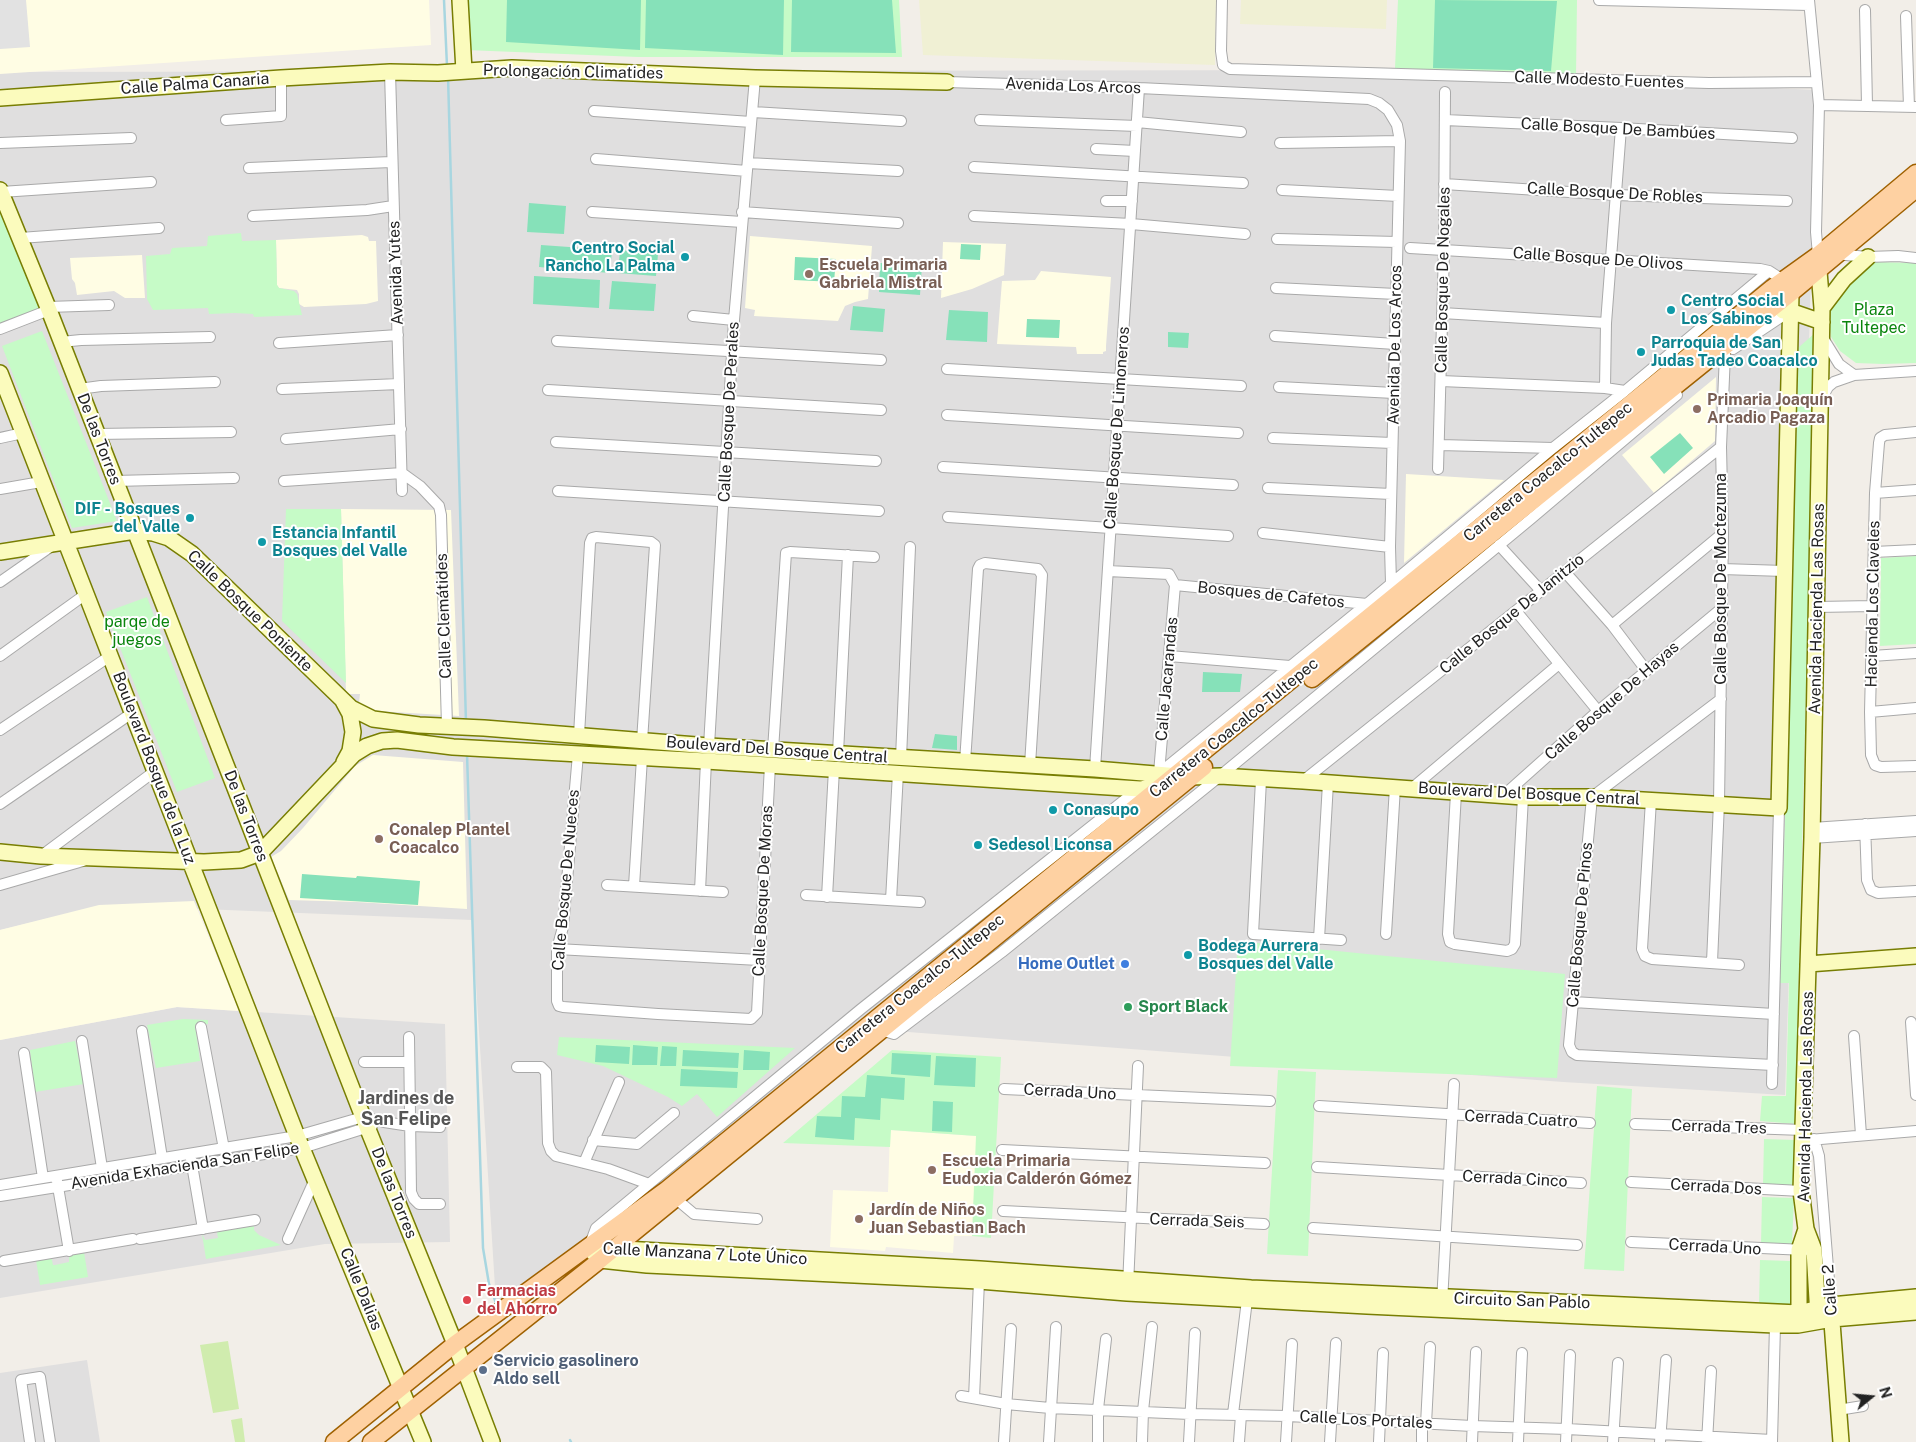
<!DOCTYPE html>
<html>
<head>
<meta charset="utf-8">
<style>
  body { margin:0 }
  #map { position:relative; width:1916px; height:1442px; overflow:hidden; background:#f2eee8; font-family:"Public Sans",sans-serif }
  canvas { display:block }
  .north { position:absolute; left:1846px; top:1372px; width:50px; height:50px; -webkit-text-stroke:4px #fff; paint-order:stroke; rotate:73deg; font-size:14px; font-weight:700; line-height:20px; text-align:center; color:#222 }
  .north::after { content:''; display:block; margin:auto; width:18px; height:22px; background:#222; clip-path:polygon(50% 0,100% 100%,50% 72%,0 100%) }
</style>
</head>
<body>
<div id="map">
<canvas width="1916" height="1442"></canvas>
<div class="north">N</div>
</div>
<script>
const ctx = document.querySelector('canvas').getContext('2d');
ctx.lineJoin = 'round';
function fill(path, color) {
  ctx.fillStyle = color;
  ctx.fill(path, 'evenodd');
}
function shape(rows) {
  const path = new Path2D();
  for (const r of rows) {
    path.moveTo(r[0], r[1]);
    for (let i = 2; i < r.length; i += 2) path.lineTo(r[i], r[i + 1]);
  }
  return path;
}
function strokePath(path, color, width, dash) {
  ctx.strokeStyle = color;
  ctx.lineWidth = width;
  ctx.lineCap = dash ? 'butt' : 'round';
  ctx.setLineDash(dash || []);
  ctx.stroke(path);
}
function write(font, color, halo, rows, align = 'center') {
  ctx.font = font + ' "Public Sans",sans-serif';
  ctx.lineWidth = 4;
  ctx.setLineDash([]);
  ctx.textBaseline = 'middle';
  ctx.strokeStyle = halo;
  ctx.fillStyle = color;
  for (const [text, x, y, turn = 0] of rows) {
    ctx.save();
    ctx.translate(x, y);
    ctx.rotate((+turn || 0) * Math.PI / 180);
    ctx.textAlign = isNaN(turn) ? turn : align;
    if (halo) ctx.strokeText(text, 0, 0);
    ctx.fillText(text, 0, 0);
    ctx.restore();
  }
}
fill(shape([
  [1382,70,1817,90,1785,1095,1563,1082,882,1030,496,1303,472,920,104,905,0,930,0,72],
  [177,1007,445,1024,450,1242,325,1244,0,1298,0,1040],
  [87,1360,100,1442,0,1442,0,1373]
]), '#e0dfdf');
fill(shape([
  [0,0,429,0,431,45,0,74],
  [362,235,368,237,369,241,376,241,378,301,366,304,304,307,299,304,299,294,297,290,279,288,277,285,276,240],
  [750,236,872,246,868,299,855,302,845,306,838,321,754,316,755,310,745,308],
  [943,242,1006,244,1004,275,972,289,941,298],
  [142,255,145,298,125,298,114,291,77,295,75,283,72,279,70,258],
  [1041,271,1111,277,1106,346,1106,351,1103,352,1103,354,1077,354,1076,347,997,344,1002,281,1035,280],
  [1716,377,1715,441,1654,493,1622,455],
  [1406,474,1504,480,1404,563],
  [341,509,451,510,459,716,377,711,359,703,360,694,346,694],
  [373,755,463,762,467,909,357,902,289,900,271,857,281,851,303,828,355,766],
  [194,901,239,1011,177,1007,0,1040,0,930,99,905],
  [890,1130,977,1136,972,1236,954,1236,953,1253,886,1247,885,1251,830,1247,833,1190,888,1192]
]), '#fffde4');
fill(shape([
  [919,0,1216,0,1215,65,923,55],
  [1241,0,1387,0,1386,29,1240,24]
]), '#f0f0d4');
fill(shape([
  [228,1341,239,1409,213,1413,200,1345],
  [242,1418,245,1442,235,1442,231,1420]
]), '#d0ecae');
fill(shape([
  [464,0,899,0,902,57,638,57,466,50],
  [1398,0,1577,0,1576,76,1395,68],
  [0,205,41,309,0,326],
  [241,233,242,241,276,240,277,285,279,288,294,291,297,294,302,315,254,317,253,314,235,313,209,314,208,308,153,310,147,299,146,256,170,254,172,248,207,246,208,236],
  [1875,262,1916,263,1916,363,1883,364,1856,363,1840,351,1831,337,1829,322,1832,303,1860,270],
  [42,331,117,521,72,528,2,346],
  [1815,333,1795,1124,1760,1121,1762,1096,1786,1096,1789,983,1780,983,1799,347],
  [286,509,341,509,346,683,282,621],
  [1916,556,1916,644,1880,646,1881,558],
  [147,597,215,778,177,792,106,612],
  [1238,941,1565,974,1557,1078,1230,1066],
  [183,1019,208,1020,208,1024,195,1025,200,1061,156,1068,147,1025],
  [559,1037,795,1048,717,1117,697,1094,682,1106,668,1097,603,1066,557,1055],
  [75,1041,84,1084,35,1092,30,1050],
  [892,1050,1001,1057,991,1238,972,1236,976,1136,891,1130,890,1147,783,1143],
  [1278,1070,1316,1072,1308,1256,1267,1254],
  [1597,1086,1632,1089,1624,1271,1584,1269],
  [1764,1139,1796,1140,1795,1186,1763,1185],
  [1762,1197,1794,1198,1792,1244,1761,1244],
  [254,1226,254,1230,259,1235,281,1245,206,1259,202,1234,205,1240,218,1238,217,1232],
  [84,1252,88,1277,40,1285,36,1260,51,1255,53,1265,55,1265,69,1262,69,1255],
  [1760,1260,1791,1261,1790,1307,1759,1306]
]), '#c6fbc7');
fill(shape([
  [507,0,641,0,640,50,506,42],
  [646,0,784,0,783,55,645,48],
  [792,0,892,0,896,53,791,52],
  [1435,0,1557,1,1551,71,1433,68],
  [529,203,566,206,564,234,527,232],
  [961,244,981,245,980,260,960,259],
  [541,245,612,250,610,273,539,267],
  [620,250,658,254,656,276,618,273],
  [795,257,836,259,834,282,794,280],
  [880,263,922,265,920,295,879,292],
  [534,276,600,280,599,308,533,304],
  [612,281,656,284,654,311,609,309],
  [853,306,885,309,883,332,850,330],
  [949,310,988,312,987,342,946,340],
  [1027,319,1060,320,1059,338,1026,337],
  [1168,332,1189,333,1188,348,1168,347],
  [1680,433,1693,448,1664,474,1650,457],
  [1203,672,1242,674,1240,692,1202,692],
  [935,734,957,736,957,750,932,748],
  [302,874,356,878,357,876,420,881,418,905,300,898],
  [596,1045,630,1047,629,1064,595,1062],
  [633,1045,658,1047,657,1065,632,1065],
  [662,1046,677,1047,676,1066,660,1066],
  [683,1050,739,1053,738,1068,682,1066],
  [744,1050,770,1052,769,1070,743,1070],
  [892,1053,931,1055,930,1077,891,1074],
  [936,1056,976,1058,975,1087,934,1085],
  [681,1069,738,1072,737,1088,680,1086],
  [867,1075,905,1078,904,1100,881,1098,880,1120,855,1118,854,1140,815,1137,817,1116,841,1117,842,1096,865,1097],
  [933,1101,953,1102,952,1132,932,1131]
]), '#86e1b9');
fill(shape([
  [0,0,26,0,30,47,0,49]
]), '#e2e2e2');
strokePath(shape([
  [444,0,447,66],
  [448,76,466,723],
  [467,754,483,1248,489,1284,496,1303],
  [570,1440,571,1442]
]), '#a8d6e0', 2.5);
const street = shape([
  [1222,0,1221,51,1223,65,1230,69,1709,83,1817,82],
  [1599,0,1809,5],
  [1809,0,1819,105,1816,232,1818,255],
  [1865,10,1867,105],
  [1906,16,1909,107],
  [390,72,402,491],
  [947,82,1139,88,1369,99,1379,103,1388,110,1397,125,1400,141,1390,547,1391,583],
  [1819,105,1916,107],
  [594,111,751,122],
  [753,112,901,121],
  [226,120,281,116,281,78],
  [980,120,1137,126],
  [1445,120,1621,128,1792,138],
  [1137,122,1241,132],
  [0,143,131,138],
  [1280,143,1400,141],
  [1096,149,1135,151],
  [596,159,747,171],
  [748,163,898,171],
  [974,167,1243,183],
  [249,168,391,162],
  [1444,184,1616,195,1787,201],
  [1282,190,1398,196],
  [1,192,151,182],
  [1106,201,1132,201],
  [592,212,742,222],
  [742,212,898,223],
  [253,216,367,210,393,206],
  [974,216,1131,224,1245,234],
  [20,238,159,228],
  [1277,239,1397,242],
  [1410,248,1760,269,1769,271,1783,280],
  [1835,254,1868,257,1898,256,1916,258],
  [1276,288,1396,294],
  [48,307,109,305],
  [1442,313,1606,323],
  [693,316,734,320],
  [0,329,49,310],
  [1275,336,1395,344],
  [1823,338,1839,364,1854,375,1916,371],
  [557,341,881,360],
  [61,342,81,340,210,337],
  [279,343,398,335],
  [1733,349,1790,311],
  [947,369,1241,386],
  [1441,381,1605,388,1625,391],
  [1279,387,1394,393],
  [1605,388,1606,323,1621,128],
  [79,389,101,386,215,382],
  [282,389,399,384],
  [548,390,881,410],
  [1822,398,1828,387,1834,382,1854,375],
  [947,415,1238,433],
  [1916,432,1885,435,1880,438,1879,443,1875,493,1870,712,1871,755,1875,765,1881,767,1916,766],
  [97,434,231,432],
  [0,438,23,433],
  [1273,438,1392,443],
  [286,439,401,429],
  [556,442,876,461],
  [1440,445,1553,448],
  [943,467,1233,485],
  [1438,469,1444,249,1445,92],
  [115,481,234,478],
  [284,481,402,473,420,486,439,506,441,515,447,726],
  [1268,488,1391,494],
  [0,489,41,482],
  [558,491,879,511],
  [1875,493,1916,490],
  [948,517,1228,536],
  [1263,533,1390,547],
  [1499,545,1541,591],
  [1874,552,1916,550],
  [1722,569,1784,571],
  [1108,571,1169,574,1175,585],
  [1565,572,1612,625,1646,670],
  [0,582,53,545],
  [1175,585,1367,604],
  [1817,607,1873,606],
  [1516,611,1598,711],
  [1612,625,1723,533],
  [0,656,86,594],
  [1169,656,1290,666],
  [1872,656,1916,653],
  [1721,699,1592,797,1569,1045,1572,1052,1577,1055,1773,1065],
  [1870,712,1916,708],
  [0,730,110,656],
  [579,735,590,543,592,538,596,537,651,542,655,545,642,741],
  [709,746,734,320,755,78],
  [773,750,786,553,790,552,874,557],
  [838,753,848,555],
  [578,754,563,927,557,949,557,1001,559,1006,563,1007,658,1014,751,1019,757,1013,770,765],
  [901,758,910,547],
  [965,762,978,569,980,565,985,563,1038,569,1042,575,1030,765],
  [1095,769,1139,88],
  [1159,773,1175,585],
  [1157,775,1367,604,1553,448,1625,391,1769,271],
  [1261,780,1253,934,1341,940],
  [1303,781,1721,447],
  [1411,789,1559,664],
  [1456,793,1448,934,1450,942,1455,944,1507,951,1512,949,1515,944,1523,797],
  [1504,795,1598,711,1722,608],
  [1651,800,1642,949,1645,956,1652,959,1739,965],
  [0,804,132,713],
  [1865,824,1867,880,1871,890,1878,893,1916,891],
  [1812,828,1916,821],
  [1812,838,1916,831],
  [41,856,155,771],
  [0,885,83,861],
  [607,885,723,892],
  [634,886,642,758],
  [700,891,706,761],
  [806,895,920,902],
  [827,897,834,769],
  [891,900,898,773],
  [1386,934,1395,787],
  [1319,939,1328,783],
  [557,949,759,960],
  [1712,962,1719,803,1723,533,1721,447,1725,354],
  [1573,1002,1774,1014],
  [1911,1022,1916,1095],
  [201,1027,224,1149],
  [881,1030,894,1034,1002,952,1220,776,1532,518,1677,395],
  [142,1031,162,1158],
  [1854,1036,1861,1135],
  [409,1037,411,1192,414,1199,419,1204,440,1204],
  [82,1041,102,1168],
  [24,1053,43,1178],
  [364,1062,409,1062],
  [517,1067,541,1067,546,1072,548,1143,551,1151,556,1156,608,1169,649,1184],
  [1772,1084,1779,808],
  [1004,1089,1270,1101],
  [1319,1106,1590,1123],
  [1635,1124,1803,1130],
  [1814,1139,1819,1156,1831,1305],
  [593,1140,637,1144,674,1113],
  [1809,1140,1916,1131],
  [1002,1150,1265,1163],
  [191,1159,203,1229],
  [584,1163,619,1082],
  [1317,1167,1581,1183],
  [57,1181,69,1251],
  [1631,1182,1801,1191],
  [0,1185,297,1136,363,1117,384,1122,410,1126,440,1127],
  [0,1196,302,1148,372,1126],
  [675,1198,694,1214,757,1219],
  [1003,1211,1264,1224],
  [1313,1228,1577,1245],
  [140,1239,255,1220],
  [288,1239,315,1179],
  [1631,1242,1805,1250],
  [590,1244,596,1228,649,1184,861,1009,1141,787],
  [4,1261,133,1239],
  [1128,1285,1138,1066],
  [1442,1302,1454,1084],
  [961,1396,1006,1404,1050,1408,1190,1414,1288,1416,1472,1426,1567,1429,1772,1440],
  [974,1398,979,1281],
  [1838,1410,1863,1406],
  [1233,1414,1247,1300],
  [1426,1424,1430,1347],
  [30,1442,21,1380,40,1377,50,1442],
  [1004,1442,1011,1329],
  [1049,1442,1056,1327],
  [1098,1442,1098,1409,1106,1339],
  [1142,1442,1143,1411,1152,1327],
  [1189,1442,1195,1333],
  [1239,1442,1241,1415],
  [1286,1442,1292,1344],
  [1330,1442,1336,1343],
  [1379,1442,1383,1353],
  [1422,1442,1422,1424],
  [1472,1442,1476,1352],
  [1518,1442,1522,1353],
  [1566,1442,1570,1355],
  [1613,1442,1618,1363],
  [1660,1442,1666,1360],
  [1707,1442,1711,1371],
  [1772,1442,1775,1325]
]);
const secondary = shape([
  [460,0,464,71],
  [0,98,281,78,390,72,438,73,512,68,755,78,947,82],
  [0,190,49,310,363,1117,455,1344,492,1442],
  [1822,308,1844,279,1868,257],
  [1783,311,1790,311,1822,322],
  [0,373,297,1136,423,1442],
  [0,552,135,531,153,533,169,538,192,554,351,708,373,719,419,725,484,728,709,746,1095,769,1191,777,1220,776,1303,781,1523,797,1592,797,1779,808,1791,293,1786,286],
  [343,701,350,714,353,732,350,751,344,762],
  [0,852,41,856,204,862,241,860,260,853,354,754,367,746,382,741,397,740,453,747,706,761,1061,784,1140,789,1167,784],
  [1808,964,1916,956],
  [588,1247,600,1260,647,1265,979,1281,1127,1293,1367,1306,1775,1325,1798,1325,1832,1319,1916,1312],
  [606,1248,980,1269,1251,1288,1799,1313,1831,1305,1916,1297],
  [1831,1309,1841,1442],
  [1818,1316,1814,1250,1806,1229,1801,1191,1812,838,1822,308,1818,259],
  [1799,1322,1799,1250,1806,1229]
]);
const primary = shape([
  [1312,679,1791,293,1916,189],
  [334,1442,455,1344,666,1190,1772,288,1818,255,1916,173],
  [371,1442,600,1260,1204,767]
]);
strokePath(street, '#a9a9a9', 12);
strokePath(secondary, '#787e03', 18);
strokePath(primary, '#9f6100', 19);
strokePath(street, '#fff', 10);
strokePath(secondary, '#fbfbbd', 15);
strokePath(primary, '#fed1a2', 16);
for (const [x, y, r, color] of [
  [685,257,5,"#0f9aa8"],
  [809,274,5,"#8d6e63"],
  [1671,310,5,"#0f9aa8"],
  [1641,352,5,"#0f9aa8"],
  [1697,409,5,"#8d6e63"],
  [190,518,5,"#0f9aa8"],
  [262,542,5,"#0f9aa8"],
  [1053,810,5,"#0f9aa8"],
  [379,839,5,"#8d6e63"],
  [978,845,5,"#0f9aa8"],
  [1188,955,5,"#0f9aa8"],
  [1125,964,5,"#3f7fe0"],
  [1128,1007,5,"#2e9e5b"],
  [932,1170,5,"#8d6e63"],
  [859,1219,5,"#8d6e63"],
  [467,1300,5,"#e0444e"],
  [483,1370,5,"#5c6f8a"]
]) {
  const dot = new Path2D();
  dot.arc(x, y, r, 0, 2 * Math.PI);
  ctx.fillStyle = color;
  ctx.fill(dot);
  strokePath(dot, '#fff', 2);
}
write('16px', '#222', '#fff', [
  ["Prolongación Climatides",573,72,1],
  ["Calle Modesto Fuentes",1599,80,2],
  ["Calle Palma Canaria",195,84,-4],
  ["Avenida Los Arcos",1073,86,2],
  ["Calle Bosque De Bambúes",1618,129,3],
  ["Calle Bosque De Robles",1615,193,3],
  ["Calle Bosque De Olivos",1598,259,4],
  ["Avenida Yutes",396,273,-92],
  ["Calle Bosque De Nogales",1443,280,-89],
  ["Avenida De Los Arcos",1395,345,-89],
  ["Calle Bosque De Perales",729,412,-87],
  ["Calle Bosque De Limoneros",1117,428,-86],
  ["De las Torres",99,439,69],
  ["Carretera Coacalco-Tultepec",1548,472,-39],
  ["Calle Bosque De Moctezuma",1721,579,-90],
  ["Bosques de Cafetos",1271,595,6],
  ["Hacienda Los Claveles",1873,604,-89],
  ["Avenida Hacienda Las Rosas",1817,609,-89],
  ["Calle Bosque Poniente",250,611,44],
  ["Calle Bosque De Janitzio",1512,614,-39],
  ["Calle Clemátides",444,616,-92],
  ["Calle Jacarandas",1167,679,-85],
  ["Calle Bosque De Hayas",1612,701,-41],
  ["Carretera Coacalco-Tultepec",1234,728,-39],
  ["Boulevard Del Bosque Central",777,750,4],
  ["Boulevard Bosque de la Luz",154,768,69],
  ["Boulevard Del Bosque Central",1529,794,3],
  ["De las Torres",246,816,69],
  ["Calle Bosque De Nueces",566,880,-85],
  ["Calle Bosque De Moras",763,891,-87],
  ["Calle Bosque De Pinos",1580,925,-85],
  ["Carretera Coacalco-Tultepec",920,984,-39],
  ["Cerrada Uno",1070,1092,3],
  ["Avenida Hacienda Las Rosas",1806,1097,-89],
  ["Cerrada Cuatro",1521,1119,3],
  ["Cerrada Tres",1719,1127,2],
  ["Avenida Exhacienda San Felipe",185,1166,-9],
  ["Cerrada Cinco",1515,1179,3],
  ["Cerrada Dos",1716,1187,3],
  ["De las Torres",394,1193,68],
  ["Cerrada Seis",1197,1221,2],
  ["Cerrada Uno",1715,1247,3],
  ["Calle Manzana 7 Lote Único",705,1254,3],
  ["Calle Dalias",361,1289,68],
  ["Calle 2",1830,1290,-94],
  ["Circuito San Pablo",1522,1301,2],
  ["Calle Los Portales",1366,1420,3]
]);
write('bold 16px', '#0d838f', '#fff', [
  ["Centro Social",675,248,"right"],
  ["Rancho La Palma",675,266,"right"],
  ["Centro Social",1681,301],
  ["Los Sabinos",1681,319],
  ["Parroquia de San",1651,343],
  ["Judas Tadeo Coacalco",1651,361],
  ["DIF - Bosques",180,509,"right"],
  ["del Valle",180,527,"right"],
  ["Estancia Infantil",272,533],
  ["Bosques del Valle",272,551],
  ["Conasupo",1063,810],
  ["Sedesol Liconsa",988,845],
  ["Bodega Aurrera",1198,946],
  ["Bosques del Valle",1198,964]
], 'left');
write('bold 16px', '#785e54', '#fff', [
  ["Escuela Primaria",819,265],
  ["Gabriela Mistral",819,283],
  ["Primaria Joaquín",1707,400],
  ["Arcadio Pagaza",1707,418],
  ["Conalep Plantel",389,830],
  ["Coacalco",389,848],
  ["Escuela Primaria",942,1161],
  ["Eudoxia Calderón Gómez",942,1179],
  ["Jardín de Niños",869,1210],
  ["Juan Sebastian Bach",869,1228]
], 'left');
write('16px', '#0a850d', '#fff', [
  ["Plaza",1874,310],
  ["Tultepec",1874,328],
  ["parqe de",137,622],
  ["juegos",137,640]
]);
write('bold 16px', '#366cbe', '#fff', [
  ["Home Outlet",1115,964]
], 'right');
write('bold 16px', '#27864d', '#fff', [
  ["Sport Black",1138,1007]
], 'left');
write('bold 16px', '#be3a42', '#fff', [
  ["Farmacias",477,1291],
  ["del Ahorro",477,1309]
], 'left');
write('bold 16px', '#4e5e75', '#fff', [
  ["Servicio gasolinero",493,1361],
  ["Aldo sell",493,1379]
], 'left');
write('bold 18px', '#555', '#fff', [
  ["Jardines de",406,1098],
  ["San Felipe",406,1119]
]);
</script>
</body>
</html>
